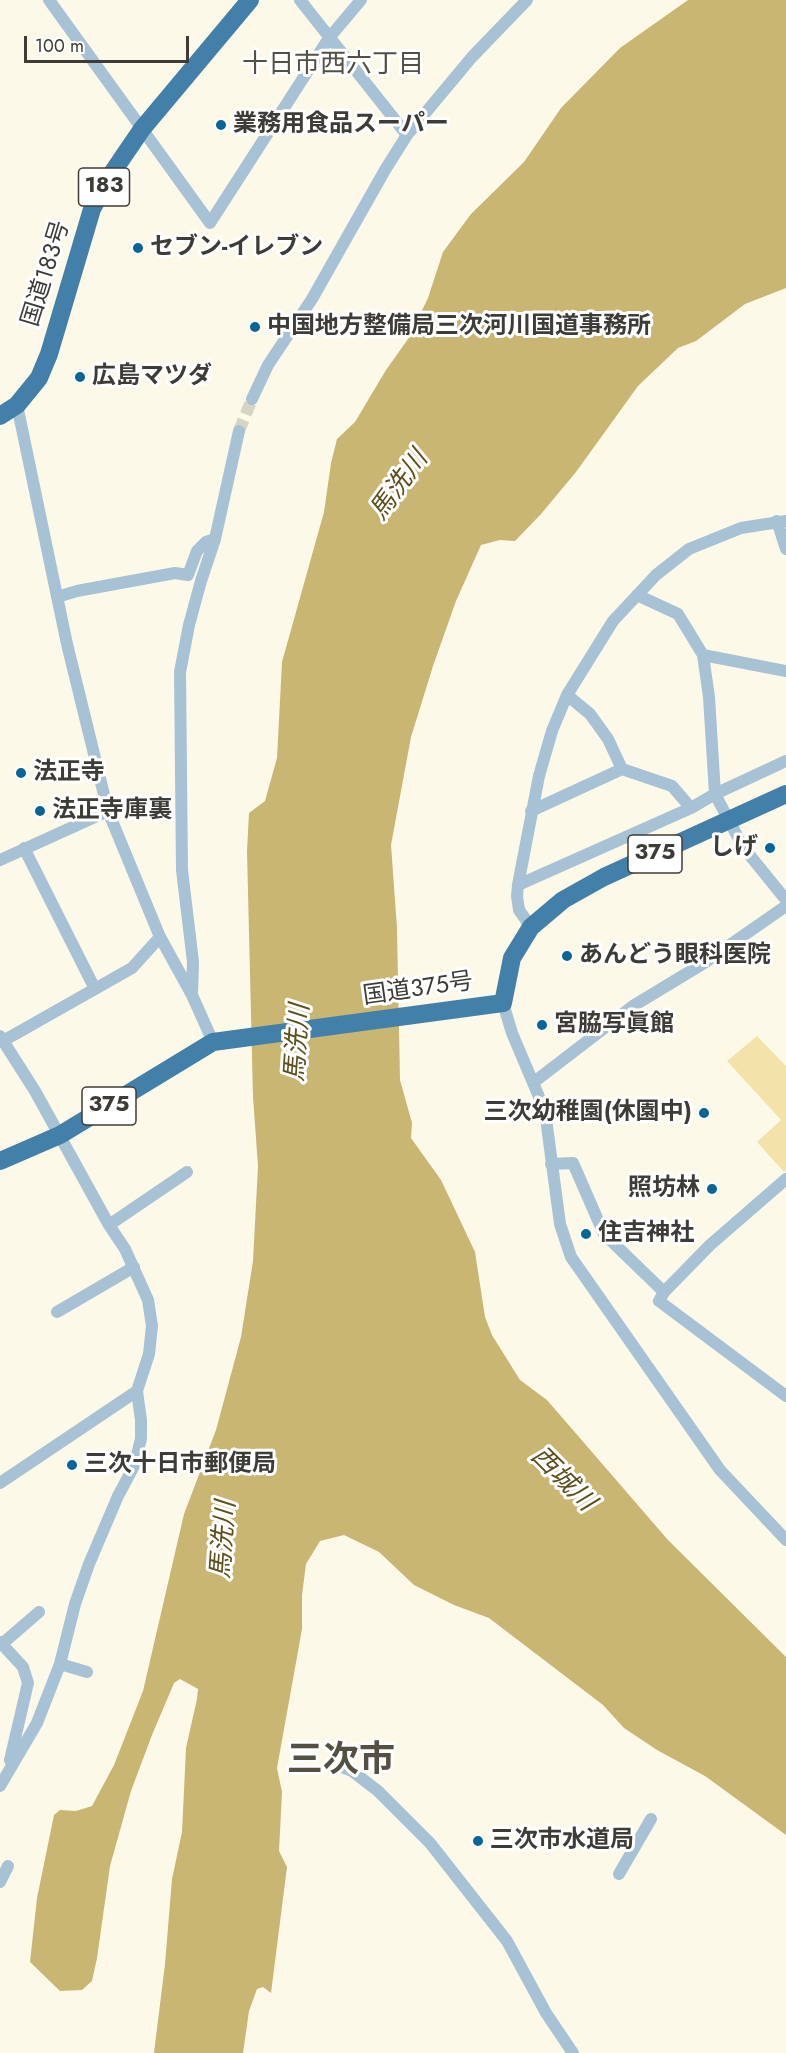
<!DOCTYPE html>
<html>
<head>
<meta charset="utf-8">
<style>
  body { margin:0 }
  #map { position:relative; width:786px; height:2053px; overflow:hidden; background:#fdf9e9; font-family:Jost,sans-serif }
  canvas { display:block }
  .scale { position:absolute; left:24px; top:36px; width:165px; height:27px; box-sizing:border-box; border:3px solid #3e3c36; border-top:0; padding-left:8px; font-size:18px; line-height:21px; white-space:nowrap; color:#3e3c36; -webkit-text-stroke:4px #fff; paint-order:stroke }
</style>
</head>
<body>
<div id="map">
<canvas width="786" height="2053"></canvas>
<div class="scale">100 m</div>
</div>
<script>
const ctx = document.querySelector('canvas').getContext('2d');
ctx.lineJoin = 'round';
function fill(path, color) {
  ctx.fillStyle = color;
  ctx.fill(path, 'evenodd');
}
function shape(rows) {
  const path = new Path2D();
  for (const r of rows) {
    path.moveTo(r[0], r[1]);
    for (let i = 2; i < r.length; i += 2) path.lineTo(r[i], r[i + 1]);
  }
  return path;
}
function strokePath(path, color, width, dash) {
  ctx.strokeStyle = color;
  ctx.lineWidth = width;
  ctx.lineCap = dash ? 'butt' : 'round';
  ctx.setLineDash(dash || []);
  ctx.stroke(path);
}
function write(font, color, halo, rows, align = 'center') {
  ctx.font = font + ' Jost,"Noto Sans JP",sans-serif';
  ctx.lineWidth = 6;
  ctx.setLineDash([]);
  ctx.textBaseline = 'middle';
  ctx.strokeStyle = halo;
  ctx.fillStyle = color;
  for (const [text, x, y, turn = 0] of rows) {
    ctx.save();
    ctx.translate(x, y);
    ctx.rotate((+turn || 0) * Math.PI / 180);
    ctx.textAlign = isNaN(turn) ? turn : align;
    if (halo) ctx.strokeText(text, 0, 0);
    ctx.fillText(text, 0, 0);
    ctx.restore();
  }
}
fill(shape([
  [757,1036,786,1066,786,1171,784,1172,757,1142,781,1120,727,1061]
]), '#f3e3ab');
fill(shape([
  [688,0,786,0,786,288,745,304,696,341,678,348,638,386,576,472,541,514,515,541,500,540,481,545,456,601,433,666,411,737,391,845,397,928,400,1080,412,1123,411,1138,441,1180,475,1252,485,1317,492,1335,520,1380,547,1400,668,1540,786,1657,786,1835,705,1776,657,1750,624,1728,603,1705,489,1618,454,1605,414,1585,379,1552,344,1535,320,1541,306,1564,302,1595,302,1629,277,1768,282,1792,279,1851,287,1867,271,1993,263,1987,257,1989,249,2011,243,2053,154,2053,165,1964,172,1879,182,1832,186,1748,197,1699,198,1689,180,1679,174,1683,152,1735,131,1791,110,1866,97,1958,92,1981,82,1990,60,1991,30,1962,37,1898,54,1815,60,1810,76,1811,92,1806,114,1765,143,1691,184,1514,216,1430,241,1337,253,1261,258,1166,253,1097,247,851,249,813,265,801,277,758,282,662,324,512,331,463,337,439,355,422,386,370,408,339,428,298,443,252,471,214,524,162,561,108,620,48]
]), '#c9b673');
strokePath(shape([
  [239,431,252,399]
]), '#d7d3c5', 12, [12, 6]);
strokePath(shape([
  [49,0,210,223,329,38,361,0],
  [300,0,407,135],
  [252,399,268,365,312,299,385,170,407,135,472,57,527,0],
  [17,405,67,644,108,811,160,937,192,995,213,1042],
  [777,521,786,549],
  [637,595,678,614,703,655,709,697,715,794,743,847,786,900],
  [57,597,77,591,175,573,188,575,197,551,206,542,215,539],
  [703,655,786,671],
  [567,695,590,714,608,739,622,769],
  [531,811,622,769,672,786,691,808],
  [24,848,95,989],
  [0,860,108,811],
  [518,885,691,808,715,794,786,761],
  [531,927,519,910,517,896,518,885,539,776,552,731,567,695,613,621,656,575,689,549,741,528,786,521],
  [192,994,193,962,182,870,180,672,189,625,201,581,215,539,239,431],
  [503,1003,512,1033,545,1111,560,1224,571,1257,720,1470,786,1540],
  [0,1036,35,1091,109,1225,125,1249,148,1300,152,1326,149,1354,137,1391,0,1483],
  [3,1041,132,968,160,937],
  [534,1082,633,1006,704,963,786,906],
  [551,1164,573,1163,604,1234,664,1292],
  [786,1179,710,1245,664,1292,659,1301,786,1396],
  [109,1225,187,1172],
  [57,1312,134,1267],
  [0,1642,23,1667,28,1683,10,1760],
  [2,1644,39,1612],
  [60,1664,87,1672],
  [344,1768,352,1771,378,1791,430,1843,507,1941,546,2013,573,2053],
  [0,1786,37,1723,60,1664,75,1604,89,1564,118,1496,134,1466,141,1439,141,1420,137,1391],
  [619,1874,651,1819],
  [0,1882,8,1866]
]), '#a7c1d5', 12);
strokePath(shape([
  [0,416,17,405,39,378,49,354,92,209,110,176,142,129,250,0],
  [0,1161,60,1135,213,1042,503,1003,512,958,531,927,563,900,604,877,786,794]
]), '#4380a9', 18);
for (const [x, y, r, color] of [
  [221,125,6,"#086696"],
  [138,248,6,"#086696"],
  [255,327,6,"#086696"],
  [80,377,6,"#086696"],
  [21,773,6,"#086696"],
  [40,811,6,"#086696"],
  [770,848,6,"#086696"],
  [567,956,6,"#086696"],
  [542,1025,6,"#086696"],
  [704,1113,6,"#086696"],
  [712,1189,6,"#086696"],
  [586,1234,6,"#086696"],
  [72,1465,6,"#086696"],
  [478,1841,6,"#086696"]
]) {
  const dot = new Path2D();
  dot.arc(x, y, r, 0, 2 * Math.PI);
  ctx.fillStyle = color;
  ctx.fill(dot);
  strokePath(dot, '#fff', 2);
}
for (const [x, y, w] of [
  [104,187,51],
  [655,854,54],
  [109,1106,54]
]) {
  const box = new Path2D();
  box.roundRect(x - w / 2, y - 19, w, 38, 4.5);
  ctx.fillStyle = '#fff';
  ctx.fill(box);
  strokePath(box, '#3e3c36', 1.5);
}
write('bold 22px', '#3e3c36', null, [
  ["183",104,187],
  ["375",655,854],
  ["375",109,1106]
]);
write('bold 24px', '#3e3c36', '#fff', [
  ["業務用食品スーパー",233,125],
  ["セブン-イレブン",150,248],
  ["中国地方整備局三次河川国道事務所",267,327],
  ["広島マツダ",92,377],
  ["法正寺",33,773],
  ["法正寺庫裏",52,811],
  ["しげ",758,848,"right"],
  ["あんどう眼科医院",579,956],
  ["宮脇写眞館",554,1025],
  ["三次幼稚園(休園中)",692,1113,"right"],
  ["照坊林",700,1189,"right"],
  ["住吉神社",598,1234],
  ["三次十日市郵便局",84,1465],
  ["三次市水道局",490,1841]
], 'left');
write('24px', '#3e3c36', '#fff', [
  ["国道183号",47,274,-73],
  ["国道375号",418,990,-8]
]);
write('26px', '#545044', '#fff', [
  ["十日市西六丁目",333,66]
]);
write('italic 26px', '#5f511e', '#fff', [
  ["馬洗川",400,486,-54],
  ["馬洗川",299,1043,-86],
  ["西城川",562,1480,45],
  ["馬洗川",225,1540,-86]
]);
write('bold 36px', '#545044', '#fff', [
  ["三次市",341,1762]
]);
</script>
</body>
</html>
